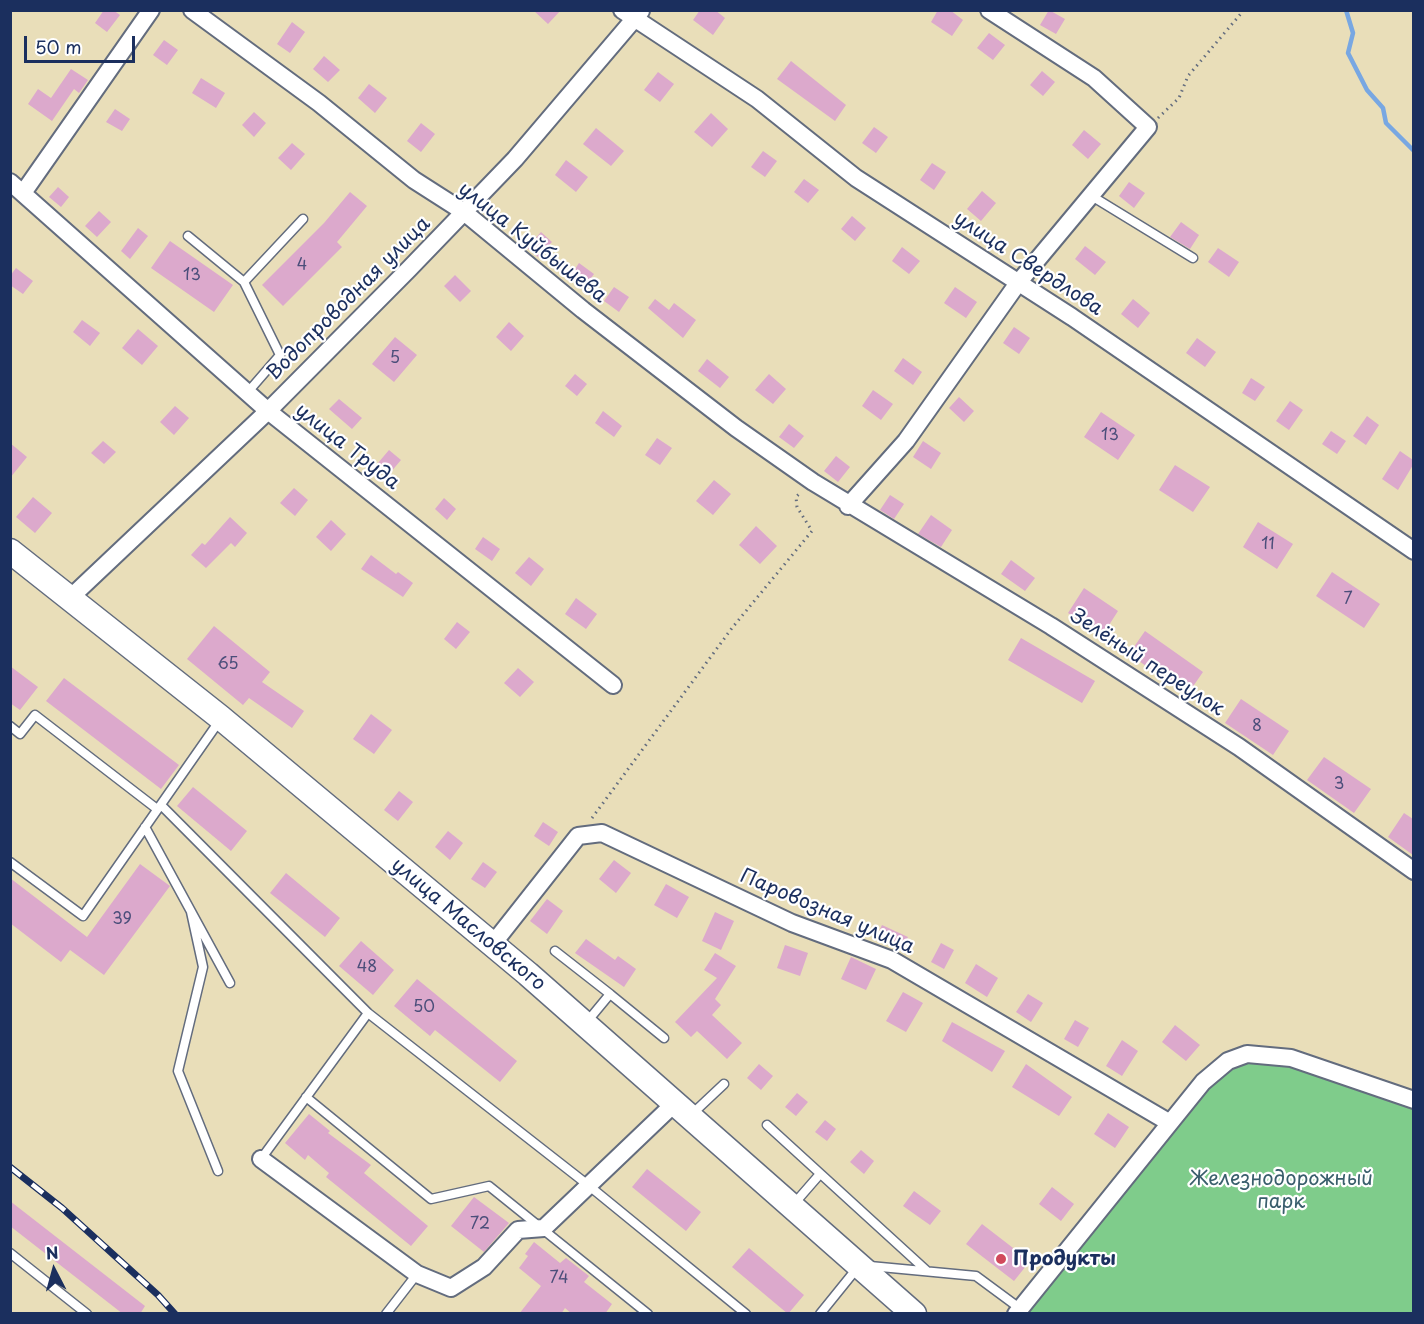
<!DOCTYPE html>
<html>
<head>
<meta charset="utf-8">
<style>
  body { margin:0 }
  #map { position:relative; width:1424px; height:1324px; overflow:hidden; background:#e9deb9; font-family:"Playpen Sans",sans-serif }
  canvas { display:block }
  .frame { position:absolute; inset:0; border:12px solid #1b2f5e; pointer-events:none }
  .north { position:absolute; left:24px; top:1240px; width:60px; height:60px; -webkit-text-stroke:4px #fff; paint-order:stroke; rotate:354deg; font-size:16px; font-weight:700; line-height:24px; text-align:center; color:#1b2f5e }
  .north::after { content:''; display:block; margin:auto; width:21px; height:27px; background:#1b2f5e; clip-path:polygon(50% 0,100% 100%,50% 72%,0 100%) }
  .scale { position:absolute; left:24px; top:36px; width:111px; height:27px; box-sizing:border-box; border:3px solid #1b2f5e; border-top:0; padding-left:8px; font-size:18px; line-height:21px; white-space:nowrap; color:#1b2f5e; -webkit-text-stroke:4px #fff; paint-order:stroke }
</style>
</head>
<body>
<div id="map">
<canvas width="1424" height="1324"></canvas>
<div class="frame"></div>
<div class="north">N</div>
<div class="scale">50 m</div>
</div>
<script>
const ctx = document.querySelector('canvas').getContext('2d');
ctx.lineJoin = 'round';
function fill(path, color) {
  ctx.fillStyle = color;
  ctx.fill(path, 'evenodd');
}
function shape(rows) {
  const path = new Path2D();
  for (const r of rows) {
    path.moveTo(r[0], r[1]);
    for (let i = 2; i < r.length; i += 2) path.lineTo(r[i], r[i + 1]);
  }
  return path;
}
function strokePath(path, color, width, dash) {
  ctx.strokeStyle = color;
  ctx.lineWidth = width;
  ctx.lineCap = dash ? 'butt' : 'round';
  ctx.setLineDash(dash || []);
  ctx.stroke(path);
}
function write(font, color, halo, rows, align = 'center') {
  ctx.font = font + ' "Playpen Sans",sans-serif';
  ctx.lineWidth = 4.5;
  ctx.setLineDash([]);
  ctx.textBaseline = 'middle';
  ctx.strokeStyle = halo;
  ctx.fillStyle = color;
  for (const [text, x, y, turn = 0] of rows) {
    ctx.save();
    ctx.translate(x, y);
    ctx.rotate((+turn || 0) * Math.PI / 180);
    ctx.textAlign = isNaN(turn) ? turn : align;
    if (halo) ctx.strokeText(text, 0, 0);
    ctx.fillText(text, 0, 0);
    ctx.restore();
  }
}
fill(shape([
  [1252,1059,1308,1070,1413,1108,1413,1313,1025,1314,1205,1087,1227,1069]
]), '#7fcc8b');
strokePath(shape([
  [1346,10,1353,33,1348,53,1367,90,1383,108,1386,123,1414,151]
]), '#78a7e2', 4.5);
fill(shape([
  [104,10,113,10,120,15,107,32,95,23],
  [533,10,561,10,548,24],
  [700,10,715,10,725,18,713,35,693,20],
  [938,10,950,10,963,20,952,36,931,22],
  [1049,10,1065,19,1056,34,1040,25],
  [292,22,305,32,290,53,277,44],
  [989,33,1005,45,993,60,977,48],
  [164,40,178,50,167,65,153,55],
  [324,56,340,70,328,82,313,69],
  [791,61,846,105,835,121,777,79],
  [71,69,88,80,79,93,74,89,52,121,28,104,38,89,51,98],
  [1042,71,1055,82,1043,96,1030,85],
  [658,72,674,84,660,102,644,90],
  [201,78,225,93,216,108,192,93],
  [369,84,387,98,375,113,358,98],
  [115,109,130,119,122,131,106,122],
  [254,112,266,123,254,137,242,125],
  [711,113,728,129,712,147,694,132],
  [421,123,435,134,421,152,407,141],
  [874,127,888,137,876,153,862,143],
  [596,128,624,151,611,166,583,144],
  [1084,130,1101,144,1088,159,1072,145],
  [292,143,305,154,291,170,278,158],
  [763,151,777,161,765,177,751,167],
  [566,160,588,177,576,192,555,175],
  [932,163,946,172,934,190,920,180],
  [804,179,819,190,808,203,794,192],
  [1129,182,1145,193,1134,208,1119,196],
  [58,187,69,197,61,207,49,197],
  [982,191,996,203,981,221,967,209],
  [350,192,367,206,337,242,342,247,283,306,262,285,324,223],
  [99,211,111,222,97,237,85,226],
  [852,216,866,228,855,241,841,229],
  [1181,222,1199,235,1190,249,1170,237],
  [138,228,148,236,130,259,121,251],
  [541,232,552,242,538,257,527,248],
  [170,241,233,285,214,312,151,268],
  [1085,246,1106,262,1095,275,1075,259],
  [902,247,920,261,909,274,892,261],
  [1218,248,1239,262,1229,277,1208,262],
  [579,263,594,274,584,288,569,278],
  [16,268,33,281,23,294,10,285,10,276],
  [455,275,471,291,460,302,444,286],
  [614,287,629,297,619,312,604,301],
  [955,287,977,302,966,318,944,303],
  [655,299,669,310,674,303,696,320,683,338,648,308],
  [1133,299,1150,313,1138,328,1121,314],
  [82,320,100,333,90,346,73,332],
  [509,322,524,336,511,351,496,337],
  [1014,327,1030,338,1019,354,1003,343],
  [138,329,158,346,142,365,122,348],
  [395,337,417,355,394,382,372,364],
  [1197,338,1216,352,1205,367,1186,353],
  [903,358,922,372,913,385,894,371],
  [707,359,729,377,720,388,698,371],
  [575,374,587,384,577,396,565,386],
  [769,374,786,389,773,404,755,390],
  [1251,378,1265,387,1255,401,1242,393],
  [873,390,893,404,881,420,862,406],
  [959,397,974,411,964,422,949,408],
  [339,399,362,418,352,429,329,409],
  [1290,401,1303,410,1289,430,1276,421],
  [175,406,189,418,174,435,160,422],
  [603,411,622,426,614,437,595,423],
  [1101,412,1135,435,1118,460,1084,437],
  [1367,416,1379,425,1366,445,1353,436],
  [789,424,804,436,794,448,779,437],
  [1331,431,1346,441,1337,454,1322,444],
  [657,438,672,448,660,465,645,455],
  [103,441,116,452,104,464,91,453],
  [923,441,941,453,931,469,913,457],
  [10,443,27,457,10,478],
  [389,450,401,460,390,473,378,463],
  [1400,451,1413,460,1413,465,1398,490,1382,479],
  [836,456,850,467,838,482,824,471],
  [1175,465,1210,487,1193,512,1159,490],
  [714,480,731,494,713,515,696,501],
  [294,488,308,500,295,516,280,503],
  [890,495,904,504,894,519,880,510],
  [33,497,52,513,35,533,16,517],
  [444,498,456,509,447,520,435,509],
  [931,515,952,530,941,547,918,534],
  [230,517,247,533,235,547,231,543,206,568,191,555,202,543,205,545],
  [331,520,346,534,331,551,316,537],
  [1258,522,1293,544,1277,569,1243,547],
  [756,526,777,546,760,564,739,545],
  [483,537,500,549,492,561,475,549],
  [371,555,396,574,398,572,413,583,403,597,361,569],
  [529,557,544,569,531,586,515,573],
  [1011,560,1035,578,1025,591,1001,574],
  [1332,572,1380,604,1364,628,1316,596],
  [1084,588,1118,611,1102,636,1068,613],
  [576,598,597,614,586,629,565,614],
  [457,622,470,632,456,649,444,639],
  [214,626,270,672,262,682,304,711,292,728,249,698,243,705,187,659],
  [1145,631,1203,672,1187,695,1129,654],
  [1021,638,1095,681,1082,703,1008,660],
  [10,666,38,687,20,710,10,703],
  [518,668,534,682,520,697,504,683],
  [64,678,179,765,161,789,46,701],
  [1241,699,1289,731,1273,755,1225,723],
  [371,714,392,730,374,754,353,739],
  [1324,757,1371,789,1354,813,1307,780],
  [193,787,247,831,231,851,177,806],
  [399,791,413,802,398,821,384,810],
  [1404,813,1413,819,1413,855,1388,837],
  [543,822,558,832,549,846,534,836],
  [448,831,463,843,450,860,435,847],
  [614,860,631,873,616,893,599,879],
  [483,862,497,872,485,888,471,879],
  [140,864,170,886,104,975,70,950,61,962,10,923,10,878,87,937],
  [286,873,340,918,325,937,270,893],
  [666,884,689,897,677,918,654,905],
  [547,899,563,911,547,934,530,921],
  [715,912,734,921,721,950,702,941],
  [882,925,908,937,902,950,876,938],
  [586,939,615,960,618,956,636,969,624,987,575,953],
  [361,941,394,970,373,995,339,966],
  [941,943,954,950,944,969,931,962],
  [785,945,808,953,800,976,777,968],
  [715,953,736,966,715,999,721,1005,712,1015,742,1043,727,1059,697,1031,691,1037,675,1022,717,978,704,970],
  [851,957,876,969,866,990,841,979],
  [976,964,998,978,987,997,965,983],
  [417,979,517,1061,500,1082,435,1030,430,1036,394,1006],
  [903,992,923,1003,906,1032,886,1021],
  [1028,994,1043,1003,1031,1022,1016,1012],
  [1075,1020,1089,1028,1078,1047,1064,1039],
  [952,1022,1005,1051,992,1072,942,1041],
  [1175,1025,1200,1045,1186,1061,1162,1042],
  [1122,1040,1138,1051,1122,1076,1106,1066],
  [759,1064,773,1076,761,1090,747,1078],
  [1026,1064,1072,1097,1059,1116,1012,1087],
  [797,1093,808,1102,796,1116,785,1107],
  [1108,1113,1129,1127,1115,1148,1094,1134],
  [309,1114,330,1131,328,1133,371,1165,364,1173,428,1226,411,1246,326,1177,329,1173,308,1155,305,1160,285,1143],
  [825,1120,836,1129,827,1141,815,1132],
  [861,1150,874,1161,864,1174,850,1162],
  [647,1169,701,1212,686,1231,632,1187],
  [1052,1187,1074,1204,1061,1221,1039,1204],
  [914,1191,941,1211,930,1225,903,1206],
  [474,1197,509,1223,484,1252,451,1226],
  [10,1201,145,1306,140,1314,123,1314,10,1226],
  [982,1224,1030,1261,1014,1281,966,1244],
  [534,1242,560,1263,566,1258,589,1276,584,1282,612,1304,605,1314,572,1314,565,1308,561,1314,519,1314,541,1286,519,1268,528,1256,525,1254],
  [749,1248,804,1295,788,1314,732,1267]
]), '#dca9cc');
const lane = shape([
  [1090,195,1193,258],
  [188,236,244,282,280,355,247,393],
  [244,282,303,219],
  [10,726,20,734,35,715,157,809],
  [161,805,368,1013],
  [145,827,230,983],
  [10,862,83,916,220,720],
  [191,912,203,967,178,1071,218,1171],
  [555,951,610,994],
  [586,1023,610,994,664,1038],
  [306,1097,431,1199,489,1186,648,1314],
  [691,1115,724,1084],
  [767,1125,927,1271],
  [261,1159,368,1013,588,1185,746,1314],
  [793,1205,820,1174],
  [10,1253,87,1314],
  [870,1266,976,1276,1018,1307],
  [386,1314,417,1274],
  [820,1314,858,1267]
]);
const street = shape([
  [192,10,319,103,414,180,464,212,583,310,736,428,813,482,1051,626,1239,747,1414,871],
  [622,10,757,99,856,178,1072,317,1414,551],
  [10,182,268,411,613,685],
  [23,193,151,10],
  [848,506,906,441,1018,283,1148,127,1094,78,989,10],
  [69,599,268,411,409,269,515,159,641,11],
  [492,945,578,836,602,833,792,923,892,960,1170,1123],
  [261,1159,417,1274,451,1288,484,1267,518,1230,544,1228,676,1102],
  [1016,1314,1203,1082,1228,1061,1247,1054,1291,1058,1414,1100]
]);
const secondary = shape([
  [10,551,221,718,528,974,914,1314]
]);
strokePath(lane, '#636c7e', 11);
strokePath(street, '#636c7e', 20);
strokePath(secondary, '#636c7e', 27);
strokePath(shape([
  [1158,118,1179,98,1188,76,1244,10],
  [592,818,732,628,812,531,797,507,796,497,801,492]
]), '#636c7e', 3, [1.5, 4.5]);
strokePath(lane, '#fff', 8);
strokePath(street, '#fff', 16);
strokePath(secondary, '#fff', 24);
const rail = shape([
  [10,1167,62,1208,158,1295,175,1314]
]);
strokePath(rail, '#1b2f5e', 7);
strokePath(rail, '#fff', 4.5, [14]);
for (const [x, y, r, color] of [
  [1001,1259,6,"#d1495b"]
]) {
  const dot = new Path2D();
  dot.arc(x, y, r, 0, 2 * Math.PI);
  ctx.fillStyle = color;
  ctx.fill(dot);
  strokePath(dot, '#fff', 2);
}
write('16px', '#4b4e7a', null, [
  ["4",302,266],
  ["13",192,276],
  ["5",395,359],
  ["13",1110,436],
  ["11",1268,545],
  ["7",1348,600],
  ["65",228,665],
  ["8",1257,727],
  ["3",1339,785],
  ["39",122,920],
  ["48",367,968],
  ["50",424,1008],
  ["72",480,1225],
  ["74",559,1279]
]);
write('20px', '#1b2f5e', '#fff', [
  ["улица Куйбышева",532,243,38],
  ["улица Свердлова",1028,264,33],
  ["Водопроводная улица",349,299,-45],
  ["улица Труда",347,447,38],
  ["Зелёный переулок",1147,663,33],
  ["Паровозная улица",827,912,23],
  ["улица Масловского",468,925,40]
]);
write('20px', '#395e6c', '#fff', [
  ["Железнодорожный",1281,1179],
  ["парк",1281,1202]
]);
write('bold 20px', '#1b2f5e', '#fff', [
  ["Продукты",1013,1259]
], 'left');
</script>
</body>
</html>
